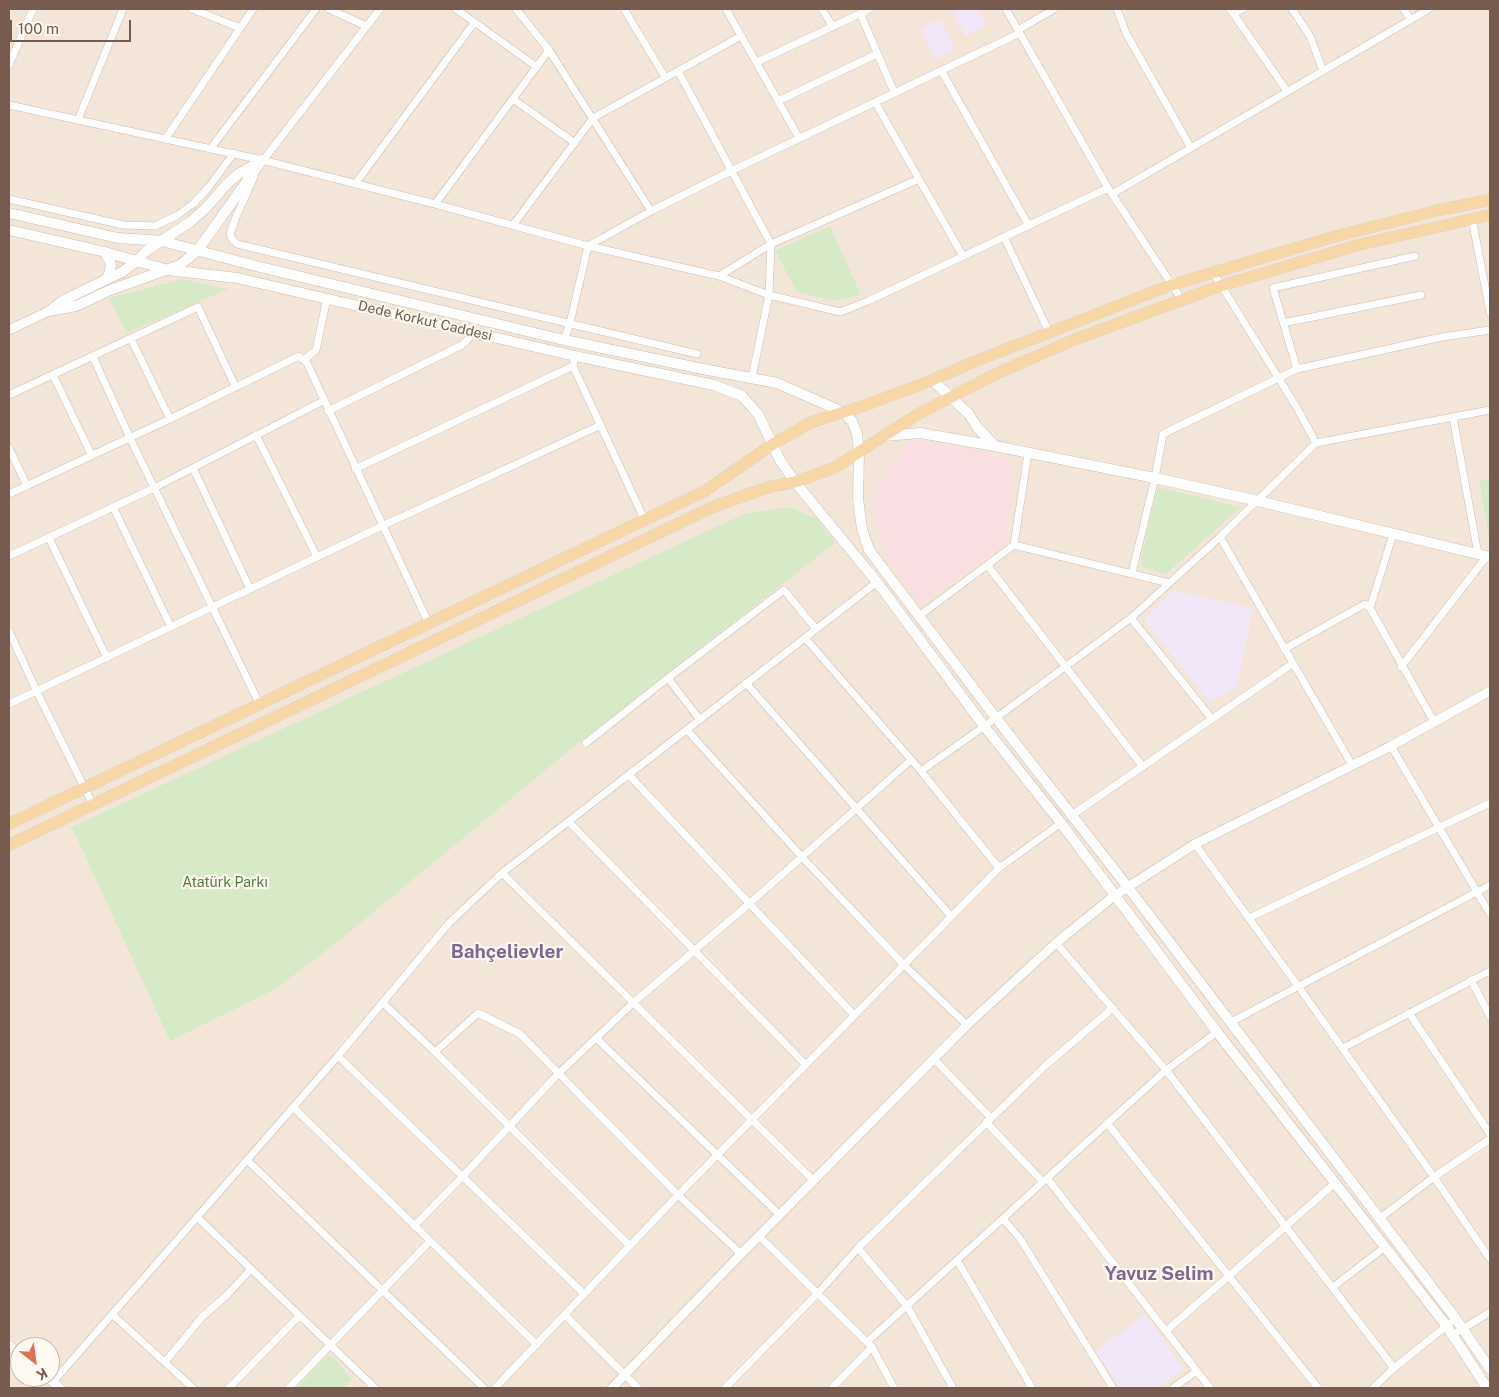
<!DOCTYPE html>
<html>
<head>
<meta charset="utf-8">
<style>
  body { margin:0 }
  #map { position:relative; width:1499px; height:1397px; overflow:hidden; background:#fcf5ea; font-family:"Public Sans",sans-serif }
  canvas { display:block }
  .frame { position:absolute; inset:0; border:10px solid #765b4e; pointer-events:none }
  .north { position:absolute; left:10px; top:1337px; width:50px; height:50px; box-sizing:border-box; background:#fef9f1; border:1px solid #c8bab0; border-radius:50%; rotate:150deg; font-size:14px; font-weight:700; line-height:20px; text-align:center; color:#765b4e }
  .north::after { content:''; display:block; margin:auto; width:18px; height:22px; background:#e07055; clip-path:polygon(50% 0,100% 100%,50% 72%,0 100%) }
  .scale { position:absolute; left:10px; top:20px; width:121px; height:22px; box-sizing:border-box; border:2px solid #765b4e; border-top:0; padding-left:6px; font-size:15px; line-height:18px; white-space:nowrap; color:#765b4e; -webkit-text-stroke:4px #fef9f1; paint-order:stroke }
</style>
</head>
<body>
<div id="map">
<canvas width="1499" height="1397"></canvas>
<div class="frame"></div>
<div class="north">K</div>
<div class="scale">100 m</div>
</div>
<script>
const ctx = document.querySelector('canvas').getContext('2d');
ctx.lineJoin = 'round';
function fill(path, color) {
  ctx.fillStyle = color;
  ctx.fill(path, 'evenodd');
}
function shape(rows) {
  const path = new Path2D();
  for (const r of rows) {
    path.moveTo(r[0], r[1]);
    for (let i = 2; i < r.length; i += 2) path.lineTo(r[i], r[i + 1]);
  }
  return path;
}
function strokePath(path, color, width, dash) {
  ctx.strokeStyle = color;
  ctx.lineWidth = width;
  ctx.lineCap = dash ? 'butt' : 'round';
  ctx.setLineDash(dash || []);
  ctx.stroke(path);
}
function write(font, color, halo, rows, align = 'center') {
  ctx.font = font + ' "Public Sans",sans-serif';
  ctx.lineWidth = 4.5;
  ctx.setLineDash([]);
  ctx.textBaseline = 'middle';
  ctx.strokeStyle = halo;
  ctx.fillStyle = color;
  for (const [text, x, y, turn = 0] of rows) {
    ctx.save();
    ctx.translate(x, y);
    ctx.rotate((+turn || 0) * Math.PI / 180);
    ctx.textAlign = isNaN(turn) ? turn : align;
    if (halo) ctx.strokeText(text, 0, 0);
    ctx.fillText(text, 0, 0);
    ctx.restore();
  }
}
fill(shape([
  [9,9,1490,9,1490,1388,9,1388],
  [20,1347,50,1347,50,1377,20,1377]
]), '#f3e6d9');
fill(shape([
  [951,9,977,9,987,25,966,36],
  [940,19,955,50,936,59,920,29],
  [1174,590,1253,609,1237,686,1209,702,1144,620],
  [1145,1315,1184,1369,1158,1388,1120,1388,1096,1351]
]), '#f2e6f9');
fill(shape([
  [924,440,989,453,1014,464,1005,544,918,604,886,554,877,524,874,492,893,463,910,442]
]), '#f9dee2');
fill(shape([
  [830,226,861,295,834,301,797,292,775,251],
  [182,279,228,289,127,333,109,298],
  [1490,478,1490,543,1479,481],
  [1157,487,1241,507,1166,574,1140,566],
  [790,507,818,519,835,543,583,739,336,943,277,988,170,1041,72,827,744,514],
  [327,1356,332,1356,352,1379,343,1388,297,1388]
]), '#d7eac8');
const minor = shape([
  [192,9,240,28],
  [329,9,366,26],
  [456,9,537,67],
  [516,9,549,50,651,211],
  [624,9,665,77],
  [726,9,799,138],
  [822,9,833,27],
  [1006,9,1108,188,1182,300],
  [1117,9,1126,33,1191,148],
  [1230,9,1287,91],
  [1292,9,1310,36,1323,71],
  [1404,9,1410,19],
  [860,13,894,92],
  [1234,14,1243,9],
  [1018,30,1054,9],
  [757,62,870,9],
  [9,65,33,9],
  [941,70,1029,226],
  [678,71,771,244,769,295,752,377],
  [513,99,575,143],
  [778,101,877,54],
  [875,102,963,256],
  [9,105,262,160,435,204,588,246,719,276,769,295,840,312,868,301,1108,188],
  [78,120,123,9],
  [166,138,253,9],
  [211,148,316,9],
  [261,163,380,9],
  [254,177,236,217,230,234,232,239,237,244,697,354],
  [355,184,474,23],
  [1112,194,1429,9],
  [9,199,123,225,155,226,178,215,194,203,208,188,234,153],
  [435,204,549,50],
  [1472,219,1490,312],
  [513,225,593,118,741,36],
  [1004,237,1049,332],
  [1213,272,1297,408,1316,443],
  [719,276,771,244,919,179],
  [1283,323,1421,295],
  [131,339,170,419],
  [564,340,570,323,588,246,651,211,731,171,1020,33],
  [575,356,573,366,645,521],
  [93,357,130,438,260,705],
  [304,360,316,350,327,298],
  [1297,369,1273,288,1415,256],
  [53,375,92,456],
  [9,395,198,307,235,386],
  [328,411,462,345,469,338,471,332],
  [1453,417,1478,554],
  [256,435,317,557],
  [9,448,27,486],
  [193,468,250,589],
  [355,469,573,366],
  [9,494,170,419,299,356,307,363,429,624],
  [113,507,171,627],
  [1220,537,1352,765],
  [49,538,107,658],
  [1014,545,1169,583],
  [9,556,154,488,323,401],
  [988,566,1143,767],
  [1132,573,1155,478,1163,434,1297,369,1442,337,1490,330],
  [1370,608,1393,534],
  [919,616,1014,545,1028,453],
  [1131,618,1212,719],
  [9,631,37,692,93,805],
  [805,638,921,771,999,868],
  [1284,649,1365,604,1370,608,1434,722],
  [1401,667,1487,556],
  [668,678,700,720],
  [746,683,951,916],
  [9,704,382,526,601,425],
  [687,730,802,857,904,965,967,1025],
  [586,743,668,678,784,590,816,629],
  [1391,746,1490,914],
  [921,771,996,718,1131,618,1220,537,1316,443,1490,410],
  [629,775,854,1015],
  [1072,815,1292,664],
  [569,822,806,1065],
  [1195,844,1298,986,1434,1177,1490,1259],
  [502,873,814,1181],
  [1249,918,1490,803],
  [1056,943,1166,1070,1394,1368],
  [1471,980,1490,1016],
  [383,1003,435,1052,630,1246],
  [1409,1013,1490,1134],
  [1231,1022,1490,885],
  [596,1038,780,1215],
  [1343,1048,1490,971],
  [435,1052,478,1013,520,1034,678,1195,741,1254],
  [338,1056,584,1294],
  [934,1059,991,1118],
  [293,1107,537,1345],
  [986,1122,1042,1181],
  [1107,1123,1318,1388],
  [247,1160,484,1388],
  [1047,1178,1210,1388],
  [197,1217,375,1388],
  [1380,1218,1434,1177,1490,1139],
  [1003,1219,1019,1237,1113,1388],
  [414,1226,463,1176,558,1074,633,1003,750,903,911,760],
  [759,1236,872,1347,894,1388],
  [858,1248,907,1306,953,1388],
  [957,1260,1032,1388],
  [1333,1287,1385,1247],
  [113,1315,193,1388],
  [565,1315,638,1388],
  [1166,1331,1335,1183],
  [1453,1335,1490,1312],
  [867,1342,1166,1070,1217,1032],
  [165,1362,202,1317,227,1295,251,1269],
  [53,1382,338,1056,449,923,502,873,877,582],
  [229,1388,299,1316],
  [289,1388,430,1241],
  [495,1388,678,1195,999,868,1061,823],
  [725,1388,818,1293,858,1248,1046,1065,1107,1013,1112,1007],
  [832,1388,872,1347],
  [1173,1388,1197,1371],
  [1373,1388,1394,1368,1450,1323]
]);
const tertiary = shape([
  [9,330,49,311],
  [9,1345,20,1354],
  [47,1377,60,1388],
  [612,1388,741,1254,967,1025,1056,943,1114,896,1195,844,1391,746,1490,691]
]);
const secondary = shape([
  [9,213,118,238,162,241,256,266,564,340,703,369,777,383,843,412,852,421,857,434,859,452,858,499,862,529,869,550,996,718,1127,886,1456,1319,1490,1369],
  [9,230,105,252,168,270,237,278,575,356,714,385,742,396,758,414,780,460,795,482,877,582,984,726,1061,823,1217,1032,1446,1325,1487,1388],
  [105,252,111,264,109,275,105,280],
  [53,308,64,300,122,272,136,262,146,251,190,222,205,209,226,185,237,175,257,163],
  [49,311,76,306,110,290,180,265,198,250,262,160],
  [932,380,969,414,977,427,995,446],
  [884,436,920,433,995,446,1155,478,1258,501,1490,557]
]);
const primary = shape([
  [9,824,705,491,773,444,812,422,869,404,932,380,976,361,1171,285,1333,237,1439,210,1490,200],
  [9,845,715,506,769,487,795,482,834,468,918,414,1000,372,1076,339,1220,286,1358,245,1490,215]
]);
strokePath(minor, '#cebdb0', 8);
strokePath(tertiary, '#cebdb0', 10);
strokePath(secondary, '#d1bdad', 11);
strokePath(primary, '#dbd4d1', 12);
strokePath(minor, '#fff', 7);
strokePath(tertiary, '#fff', 9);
strokePath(secondary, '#fff', 10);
strokePath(primary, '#f7d7a6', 11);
write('14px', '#765b4e', '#fef9f1', [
  ["Dede Korkut Caddesi",425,321,13]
]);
write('14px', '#577b46', '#fef9f1', [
  ["Atatürk Parkı",225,883]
]);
write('bold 19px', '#826692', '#fef9f1', [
  ["Bahçelievler",507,952],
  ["Yavuz Selim",1159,1274]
]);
</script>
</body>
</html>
